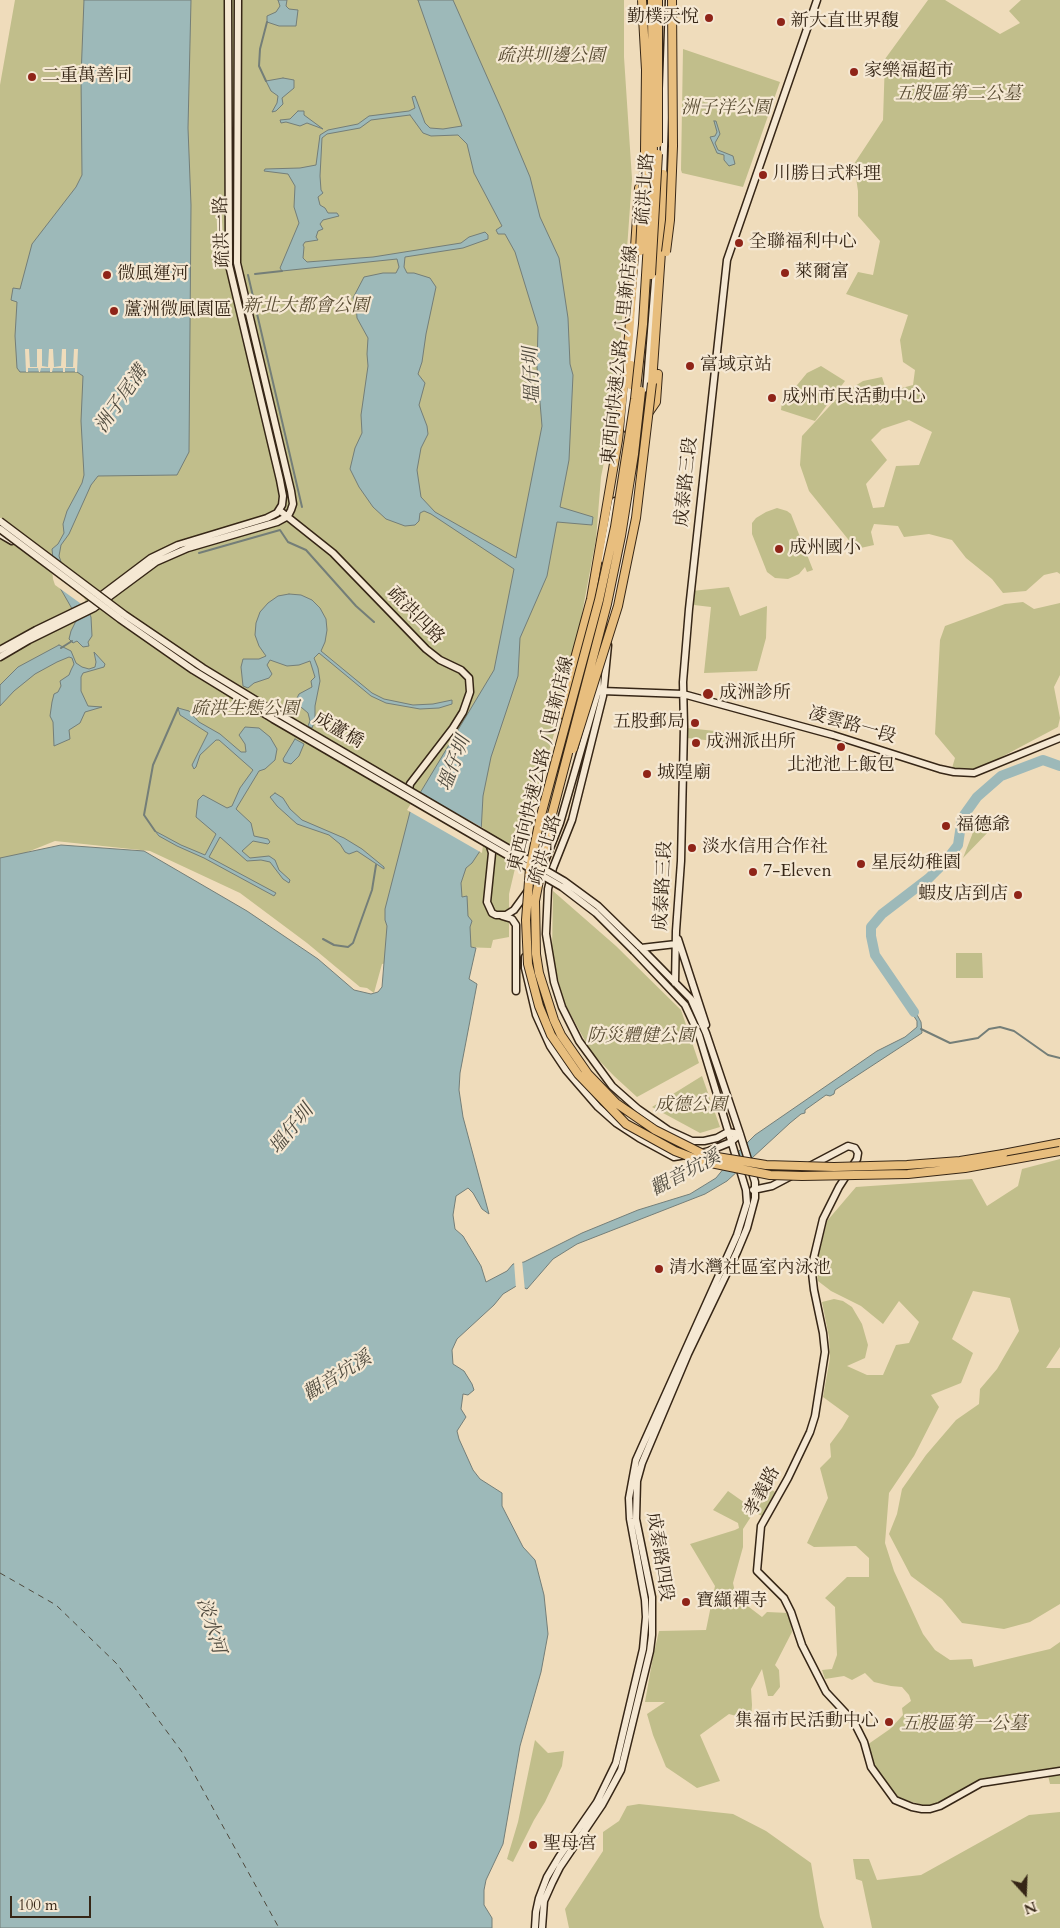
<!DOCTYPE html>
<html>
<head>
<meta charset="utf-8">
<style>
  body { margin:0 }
  #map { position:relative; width:1060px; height:1928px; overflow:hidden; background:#efdcbb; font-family:Cardo,serif }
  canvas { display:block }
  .north { position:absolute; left:1000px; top:1868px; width:50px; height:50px; -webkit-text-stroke:4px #f5e8d3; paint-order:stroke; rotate:160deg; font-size:14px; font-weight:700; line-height:20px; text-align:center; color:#362616 }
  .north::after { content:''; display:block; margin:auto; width:18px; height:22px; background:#362616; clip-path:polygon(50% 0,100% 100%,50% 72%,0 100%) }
  .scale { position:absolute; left:10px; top:1896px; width:81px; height:22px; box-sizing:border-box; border:2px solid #362616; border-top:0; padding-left:6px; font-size:15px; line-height:18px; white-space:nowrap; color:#362616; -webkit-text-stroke:4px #f5e8d3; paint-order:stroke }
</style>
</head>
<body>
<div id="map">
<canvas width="1060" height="1928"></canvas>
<div class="north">N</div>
<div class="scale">100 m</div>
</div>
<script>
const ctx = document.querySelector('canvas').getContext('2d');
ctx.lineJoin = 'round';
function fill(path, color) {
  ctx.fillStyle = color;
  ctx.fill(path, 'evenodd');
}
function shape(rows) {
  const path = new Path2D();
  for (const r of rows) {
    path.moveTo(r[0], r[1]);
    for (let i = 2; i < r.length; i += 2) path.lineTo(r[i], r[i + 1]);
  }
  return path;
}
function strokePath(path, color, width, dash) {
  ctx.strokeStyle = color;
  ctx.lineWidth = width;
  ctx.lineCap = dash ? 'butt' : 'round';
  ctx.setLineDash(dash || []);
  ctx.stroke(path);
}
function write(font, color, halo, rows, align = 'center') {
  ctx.font = font + ' Cardo,"Noto Serif TC",serif';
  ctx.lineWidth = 4.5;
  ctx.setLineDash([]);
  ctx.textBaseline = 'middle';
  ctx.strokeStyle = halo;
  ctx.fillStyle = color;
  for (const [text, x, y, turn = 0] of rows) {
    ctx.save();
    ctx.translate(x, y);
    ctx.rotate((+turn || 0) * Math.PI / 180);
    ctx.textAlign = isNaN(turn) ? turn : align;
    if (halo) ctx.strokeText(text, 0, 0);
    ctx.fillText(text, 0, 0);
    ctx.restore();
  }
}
fill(shape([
  [15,0,624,0,624,57,632,179,616,403,601,477,596,539,569,683,517,860,509,894,509,937,493,940,491,948,462,947,382,964,374,993,367,988,360,987,307,943,240,893,150,851,55,841,0,863,0,85],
  [928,0,945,0,1000,34,1020,23,1009,11,1021,0,1060,0,1060,574,1057,572,1044,575,1026,591,1003,593,992,579,966,558,952,540,929,534,904,537,898,526,874,524,871,532,874,545,856,549,809,491,800,465,802,436,839,396,863,381,882,377,887,392,913,385,915,370,903,362,900,340,908,315,846,294,858,272,873,275,880,241,858,216,858,191,854,164,883,120,885,59],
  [909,420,932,432,919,465,896,466,884,507,873,508,866,484,887,460,871,440,882,429],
  [683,49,780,82,743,187,682,173,681,170],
  [821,366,845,381,815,421,781,410,783,393,793,390,807,373],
  [777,508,787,511,791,514,813,570,807,572,805,567,799,574,788,579,775,578,767,572,752,534,752,523,756,518,766,512],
  [729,587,740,616,767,606,766,638,757,671,704,673,711,607,694,605,692,591],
  [1023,602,1034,609,1060,603,1060,675,1054,687,1060,718,1058,727,977,770,952,768,955,758,935,734,940,640,945,626,1005,604],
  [687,728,753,735,751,745,687,738],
  [977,817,991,824,992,828,963,858,972,835],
  [553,891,616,946,681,1010,699,1063,637,1097,614,1076,591,1052,563,1000,552,953],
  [956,953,982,953,983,978,956,978],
  [702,1076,720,1127,700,1133,652,1107],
  [1060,1159,1060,1347,1046,1368,1060,1368,1060,1604,1030,1622,1004,1629,962,1623,942,1599,911,1576,889,1534,897,1514,902,1489,926,1455,956,1420,979,1404,980,1389,997,1369,1019,1331,1010,1298,973,1291,952,1339,973,1353,961,1383,931,1395,939,1407,914,1456,889,1493,885,1543,894,1571,923,1634,935,1650,950,1660,972,1659,974,1667,1050,1649,1060,1642,1060,1784,1050,1784,1047,1771,990,1778,976,1783,942,1802,926,1806,896,1797,874,1768,867,1745,890,1729,903,1715,902,1708,911,1701,909,1695,902,1687,891,1686,874,1682,865,1673,852,1680,844,1676,825,1679,822,1670,832,1669,837,1655,835,1607,825,1598,847,1577,869,1577,869,1558,856,1546,814,1547,807,1543,828,1498,820,1468,831,1457,830,1444,842,1428,849,1416,823,1397,830,1358,829,1337,822,1302,834,1299,843,1301,852,1307,862,1324,868,1345,865,1358,847,1366,867,1375,883,1375,896,1345,909,1343,919,1322,899,1301,883,1324,861,1306,831,1291,818,1281,816,1266,827,1221,856,1187,972,1179,987,1206,1018,1186,1022,1169],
  [764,1484,775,1492,762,1516,754,1512,743,1529,743,1547,733,1583,736,1597,762,1617,767,1612,789,1613,792,1632,775,1665,779,1670,780,1687,773,1696,768,1696,762,1669,751,1689,752,1705,751,1720,729,1714,700,1735,720,1781,697,1788,666,1767,653,1735,647,1714,665,1702,645,1702,653,1657,659,1631,706,1630,715,1586,690,1544,735,1530,739,1528,738,1523,713,1510,728,1491,745,1503],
  [535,1740,548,1753,564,1751,562,1766,545,1802,534,1820,513,1862,507,1859,518,1822],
  [639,1804,733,1814,766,1831,811,1863,820,1917,824,1928,569,1928,565,1909,603,1851,603,1832,619,1821,627,1806],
  [1060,1812,1060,1928,872,1928,862,1881,856,1879,853,1859,869,1859,877,1880,921,1875,1029,1815]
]), '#c1be8b');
const water = shape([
  [84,0,191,0,188,128,191,205,189,452,177,475,98,476,91,485,69,534,61,545,59,556,70,588,83,600,91,617,92,636,88,642,89,646,83,647,77,641,73,643,69,639,71,631,76,621,75,614,55,579,52,549,58,544,64,533,63,524,67,511,82,483,84,475,81,421,83,376,77,372,20,372,17,368,15,336,17,302,11,300,13,288,20,289,32,244,76,187,82,175,81,77,84,0],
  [278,0,287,0,286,6,289,9,298,10,296,26,279,26,267,22,267,16,276,12,280,6,278,0],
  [418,0,453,0,504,115,530,177,540,217,559,258,568,318,570,364,573,375,569,460,560,507,593,517,592,525,557,522,547,576,520,638,518,676,491,757,483,796,480,851,472,863,466,868,461,883,462,897,467,896,468,916,472,921,470,927,471,947,476,948,469,979,477,984,460,1073,459,1090,463,1117,489,1214,482,1209,473,1193,468,1188,456,1196,453,1215,455,1229,463,1236,481,1266,486,1282,507,1271,513,1264,524,1262,582,1233,638,1210,690,1194,716,1178,733,1157,755,1135,877,1051,905,1037,917,1027,917,1021,906,1004,909,1000,921,1022,922,1033,835,1090,834,1094,830,1096,826,1095,805,1110,805,1113,801,1114,790,1123,727,1181,705,1194,577,1244,553,1259,527,1289,518,1285,503,1294,494,1305,457,1339,452,1350,453,1364,464,1371,472,1384,474,1390,468,1395,463,1394,461,1409,466,1417,457,1431,459,1439,473,1470,480,1479,502,1493,502,1506,523,1547,535,1560,544,1595,548,1634,541,1672,520,1746,503,1844,486,1880,484,1890,484,1905,492,1918,492,1928,0,1928,0,858,61,845,144,851,247,911,318,959,354,990,371,994,378,992,382,987,387,926,385,920,385,909,411,808,494,670,514,569,431,514,424,511,420,513,419,521,415,525,405,526,386,519,373,507,359,487,350,469,355,448,362,433,361,415,368,366,367,354,368,338,357,318,356,304,353,298,364,277,383,273,396,273,399,267,397,259,282,271,280,268,299,223,294,207,295,186,288,174,264,171,265,169,300,168,316,165,320,135,328,130,358,124,369,116,409,111,415,108,412,97,415,96,425,123,430,128,443,129,462,126,418,0],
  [410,115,423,133,431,136,458,135,467,144,474,173,502,226,496,230,498,234,505,234,515,252,538,327,537,367,542,426,516,558,435,512,421,497,417,470,421,448,428,434,427,426,419,405,425,383,418,374,422,362,426,334,436,287,430,278,414,273,407,273,404,267,405,257,463,248,488,239,488,235,485,232,469,237,461,243,373,257,307,262,303,258,304,247,303,245,305,242,318,240,316,237,318,231,323,229,320,224,323,220,339,216,337,213,328,213,325,208,320,205,318,197,323,193,321,190,320,176,322,138,327,134,360,128,371,120,410,115],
  [283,78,294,80,294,88,282,98,283,104,276,111,272,112,277,103,278,96,271,91,266,81,283,78],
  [298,111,304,111,304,115,323,129,307,123,300,126,286,122,281,123,280,120,290,119,298,111],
  [714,121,716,121,720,134,715,143,718,150,733,156,735,164,729,166,724,160,724,155,717,153,710,137,715,136,717,132,714,121],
  [289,594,301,595,312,600,320,608,326,619,327,630,325,642,321,651,372,693,384,699,413,705,433,704,452,700,452,704,439,708,420,709,386,703,371,696,319,653,314,658,318,668,320,681,315,706,315,721,312,728,308,726,310,721,308,713,295,702,299,694,312,687,311,681,315,677,310,661,299,665,287,666,270,660,267,665,272,674,269,678,254,683,248,688,243,686,241,667,243,659,259,659,266,656,259,646,255,635,256,623,260,612,268,603,278,596,289,594],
  [59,645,71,651,76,663,82,667,89,669,95,667,96,662,94,652,105,664,104,667,83,673,81,677,81,691,88,706,102,707,85,712,80,723,69,730,70,739,54,746,53,722,50,716,52,702,54,694,58,692,61,686,60,681,69,675,71,670,74,664,72,658,69,657,57,662,35,674,14,691,0,706,0,685,18,667,59,645],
  [178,708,189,711,199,722,220,734,241,752,246,752,245,744,239,735,245,727,259,728,270,737,277,749,275,760,265,769,259,771,236,809,251,823,254,836,268,839,270,842,268,844,253,841,242,851,250,858,269,856,275,860,279,870,290,880,289,883,283,879,270,862,261,860,247,861,220,837,209,857,276,893,274,896,204,858,177,846,159,836,155,831,181,845,205,855,216,834,196,817,198,800,203,795,227,808,232,806,240,788,253,770,219,740,216,740,200,755,196,767,194,769,192,765,208,733,180,715,178,708],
  [295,739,304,744,299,756,291,764,284,762,283,759,295,739],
  [275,793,283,798,290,809,302,820,344,838,362,849,384,867,384,869,357,851,349,854,345,852,340,844,329,835,297,824,277,806,270,797,275,793]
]);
fill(water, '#9db9b9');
strokePath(water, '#747e78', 1);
fill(shape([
  [25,349,29,349,30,367,37,367,37,349,42,349,42,366,48,367,49,349,53,349,54,367,61,366,62,349,66,349,66,367,73,367,74,349,78,349,77,372,75,372,75,368,65,368,65,372,63,372,63,368,53,368,52,372,50,372,50,368,41,368,40,372,39,372,38,368,28,368,28,372,26,372],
  [51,558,67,570,72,587,84,598,91,611,55,585,53,579],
  [418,792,485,829,482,853,407,810],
  [522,1260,525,1291,516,1289,514,1262]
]), '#efdcbb');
strokePath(shape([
  [266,81,259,66,260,49,267,22],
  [255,274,282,271],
  [248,275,302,507],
  [199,553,280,530,288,542,306,550,356,606,374,622],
  [61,648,72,641],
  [155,831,144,815,153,765,178,708],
  [323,939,334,945,348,947,353,943,372,890,376,865],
  [921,1029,950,1043,978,1038,989,1029,1000,1027,1014,1031,1048,1055,1060,1058]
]), '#747e78', 2);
strokePath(shape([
  [914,1012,875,955,871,936,871,927,882,914,929,878,944,863,958,845,962,818,977,797,1001,776,1043,760,1060,766]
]), '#9db9b9', 10);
strokePath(shape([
  [0,1573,56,1605,117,1664,182,1752,279,1928]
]), '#504b3f', 1, [6, 5]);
const secondary = shape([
  [663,177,669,0],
  [632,370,646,210],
  [644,418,658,244],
  [627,429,631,382],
  [279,510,333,553,426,649,440,660,461,670,469,678,470,692,463,712,453,728,410,784,409,790,411,794],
  [0,534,12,541],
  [604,560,615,501],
  [609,628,610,615,625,549,642,433],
  [608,645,603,696,572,820,553,868,548,889,546,934,554,982,562,1007,579,1041,612,1086,638,1109,668,1130,692,1141,704,1141,717,1138,728,1132,740,1134],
  [0,650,36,630,90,604,151,558,178,545,267,518,277,513,282,505,283,496,280,480,229,265,228,0],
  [0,657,29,640,94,608,156,562,188,548,277,522,288,516,291,510,293,504,291,491,237,263,238,0],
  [602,691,683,694,833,735,940,769,954,772,974,773,1060,738],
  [489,843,492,853,487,902,492,913,496,915,506,915,514,910,538,877],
  [545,861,560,823,598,691,597,649],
  [502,916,512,919,516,925,516,991],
  [678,939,706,1025],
  [641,948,676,944],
  [525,957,525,968,536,1015,550,1046,566,1070,598,1107,616,1123,639,1138,674,1157,686,1155],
  [675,983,676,931,681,861,684,727,683,682,689,609,727,260,817,0],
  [701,1153,709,1151,731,1142,740,1134],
  [753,1190,772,1186,848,1146,855,1148,858,1153,857,1159,839,1187,823,1219,813,1261,812,1273,814,1290,823,1333,825,1352,815,1416,810,1432,788,1478,761,1526,757,1571,784,1598,791,1612,802,1645,826,1692,854,1722,864,1742,871,1767,895,1800,912,1807,922,1809,930,1809,940,1806,981,1783,1060,1771],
  [535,1928,536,1912,539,1898,547,1877,559,1857,597,1802,616,1763,643,1649,646,1617,645,1600,630,1519,629,1498,636,1460,737,1235,747,1203,746,1190,699,1035,685,1005,634,951],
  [542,1928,544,1901,552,1883,560,1867,602,1805,621,1770,650,1651,652,1635,652,1597,636,1519,637,1481,642,1463,688,1354,737,1252,747,1228,755,1198,755,1182,740,1134,706,1033,691,999,639,946]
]);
const highway = shape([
  [652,383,661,252,663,174],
  [631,385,631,365],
  [647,415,656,402,658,374],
  [565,716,574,662,591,599,618,440,629,336,639,188],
  [1003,1154,1060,1143]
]);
strokePath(secondary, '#362616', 9);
strokePath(highway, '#362616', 10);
strokePath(secondary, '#f5e8d3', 6);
strokePath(highway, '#e8be7e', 8);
const secondaryBridge = shape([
  [0,521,125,615,203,668,277,713,564,881,598,906,639,946],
  [0,529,120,619,193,670,273,719,562,887,596,913,634,951]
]);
const highwayBridge = shape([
  [652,0,653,161,643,324,635,399,615,527,599,600,540,819,530,868,526,920,528,964,539,1006,551,1035,578,1074,626,1124,675,1151,701,1161,770,1175,802,1176,908,1174,965,1168,1060,1151],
  [658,0,658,143],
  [640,251,645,151,646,70,642,0],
  [666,252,670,220,673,146,672,0],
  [651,275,658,154],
  [641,391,634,454,621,536,607,604,551,818,535,901,536,954,539,973,554,1020,561,1035,588,1074,616,1103,655,1130,705,1155,766,1165,834,1167,907,1165,960,1161,1003,1154],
  [573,749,618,606,636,518,652,383]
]);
strokePath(secondaryBridge, '#362616', 9, []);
strokePath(highwayBridge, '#362616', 10, []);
strokePath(secondaryBridge, '#f5e8d3', 6);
strokePath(highwayBridge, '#e8be7e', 8);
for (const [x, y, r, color] of [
  [709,18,5,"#8f2418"],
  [781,22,5,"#8f2418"],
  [854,72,5,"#8f2418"],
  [32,77,5,"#8f2418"],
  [763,175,5,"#8f2418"],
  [739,243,5,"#8f2418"],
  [785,273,5,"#8f2418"],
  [107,275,5,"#8f2418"],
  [114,311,5,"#8f2418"],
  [690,366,5,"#8f2418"],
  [772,398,5,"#8f2418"],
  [779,549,5,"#8f2418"],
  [708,694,6,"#8f2418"],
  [695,723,5,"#8f2418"],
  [696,743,5,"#8f2418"],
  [841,747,5,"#8f2418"],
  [647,774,5,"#8f2418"],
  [946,826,5,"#8f2418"],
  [692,848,5,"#8f2418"],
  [861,864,5,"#8f2418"],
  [753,872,5,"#8f2418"],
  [1018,895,5,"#8f2418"],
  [659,1269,5,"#8f2418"],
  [686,1602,5,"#8f2418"],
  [889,1722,5,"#8f2418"],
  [533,1845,5,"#8f2418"]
]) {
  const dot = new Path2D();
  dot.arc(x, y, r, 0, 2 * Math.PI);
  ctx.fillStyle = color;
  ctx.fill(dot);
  strokePath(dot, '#f5e8d3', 2);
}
write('18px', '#362616', '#f5e8d3', [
  ["勤樸天悅",699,18,"right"],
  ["新大直世界馥",791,22],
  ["家樂福超市",864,72],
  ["二重萬善同",42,77],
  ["川勝日式料理",773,175],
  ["全聯福利中心",749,243],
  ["萊爾富",795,273],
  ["微風運河",117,275],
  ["蘆洲微風園區",124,311],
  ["富域京站",700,366],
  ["成州市民活動中心",782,398],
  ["成州國小",789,549],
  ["成洲診所",719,694],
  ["五股郵局",685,723,"right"],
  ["成洲派出所",706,743],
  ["北池池上飯包",841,766,"center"],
  ["城隍廟",657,774],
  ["福德爺",956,826],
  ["淡水信用合作社",702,848],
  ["星辰幼稚園",871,864],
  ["7-Eleven",763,872],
  ["蝦皮店到店",1008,895,"right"],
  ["清水灣社區室內泳池",669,1269],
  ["寶纈禪寺",696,1602],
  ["集福市民活動中心",879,1722,"right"],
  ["聖母宮",543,1845]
], 'left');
write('italic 18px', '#594c33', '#f5e8d3', [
  ["疏洪圳邊公園",551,57],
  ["五股區第二公墓",958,95],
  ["洲子洋公園",726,109],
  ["新北大都會公園",306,307],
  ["疏洪生態公園",245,710],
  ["防災體健公園",641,1037],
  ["成德公園",691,1106],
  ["五股區第一公墓",964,1725]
]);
write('18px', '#362616', '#f5e8d3', [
  ["疏洪北路",646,189,-86],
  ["疏洪一路",223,232,-92],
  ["東西向快速公路 八里新店線",621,355,-84],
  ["成泰路三段",687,482,-84],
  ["疏洪四路",415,616,45],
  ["凌雲路一段",852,726,16],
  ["成蘆橋",338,731,30],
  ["東西向快速公路 八里新店線",542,764,-76],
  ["疏洪北路",546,850,-73],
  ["成泰路三段",664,886,-87],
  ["孝義路",763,1492,-62],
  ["成泰路四段",659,1557,81]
]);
write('italic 19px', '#504b3f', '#f5e8d3', [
  ["塭仔圳",533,376,-92],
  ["洲子尾溝",122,400,-55],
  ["塭仔圳",455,764,-69],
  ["塭仔圳",292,1130,-51],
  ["觀音坑溪",686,1174,-28],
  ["觀音坑溪",338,1377,-32],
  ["淡水河",210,1626,73]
]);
</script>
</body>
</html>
